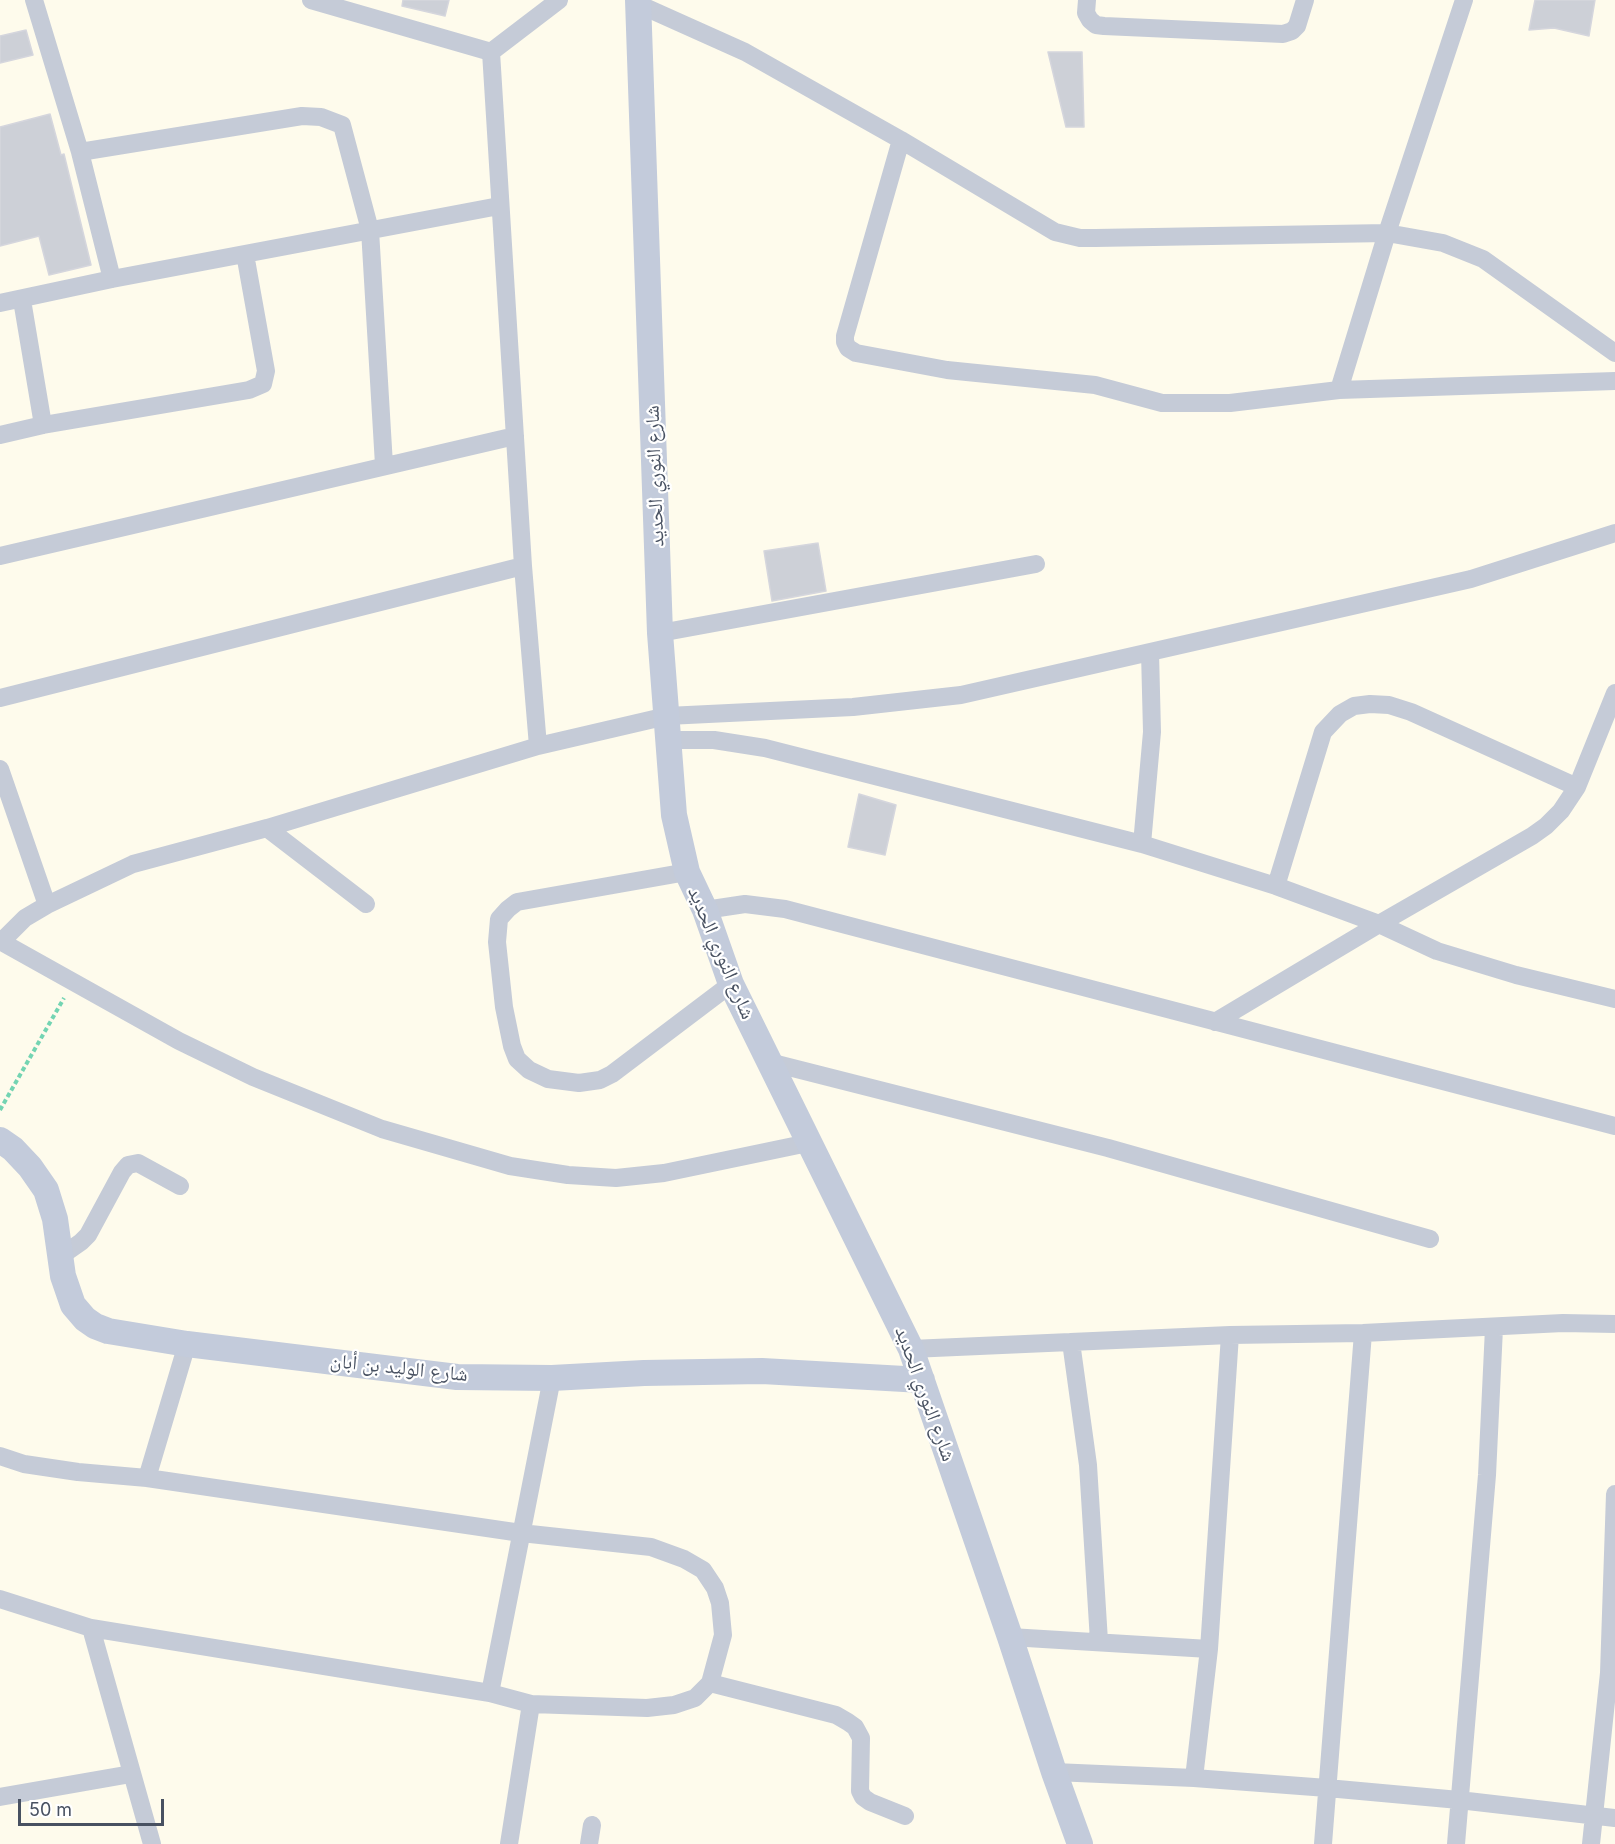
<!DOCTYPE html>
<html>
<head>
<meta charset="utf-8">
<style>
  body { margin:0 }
  #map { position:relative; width:1615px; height:1844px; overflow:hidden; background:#f4f2f1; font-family:Inter,sans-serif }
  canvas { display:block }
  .scale { position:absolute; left:18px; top:1799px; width:146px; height:27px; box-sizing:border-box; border:3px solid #485161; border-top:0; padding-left:8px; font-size:18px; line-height:21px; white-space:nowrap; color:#485161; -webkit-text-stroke:4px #fff; paint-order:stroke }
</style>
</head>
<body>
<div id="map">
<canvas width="1615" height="1844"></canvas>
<div class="scale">50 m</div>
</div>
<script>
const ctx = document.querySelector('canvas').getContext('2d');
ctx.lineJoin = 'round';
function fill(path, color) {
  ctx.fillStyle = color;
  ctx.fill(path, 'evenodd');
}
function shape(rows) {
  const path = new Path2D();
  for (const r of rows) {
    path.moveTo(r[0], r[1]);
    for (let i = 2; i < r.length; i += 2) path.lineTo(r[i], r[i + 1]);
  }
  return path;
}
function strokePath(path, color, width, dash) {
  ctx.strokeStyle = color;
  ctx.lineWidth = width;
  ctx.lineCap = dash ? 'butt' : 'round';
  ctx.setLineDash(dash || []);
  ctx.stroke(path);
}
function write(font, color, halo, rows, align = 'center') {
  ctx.font = font + ' Inter,"Noto Naskh Arabic",sans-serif';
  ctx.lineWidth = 4.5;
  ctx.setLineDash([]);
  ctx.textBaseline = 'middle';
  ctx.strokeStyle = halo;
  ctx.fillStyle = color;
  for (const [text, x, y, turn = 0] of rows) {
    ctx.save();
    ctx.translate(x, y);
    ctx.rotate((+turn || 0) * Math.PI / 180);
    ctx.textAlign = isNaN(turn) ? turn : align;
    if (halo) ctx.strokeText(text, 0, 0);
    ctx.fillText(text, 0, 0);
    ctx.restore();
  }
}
fill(shape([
  [0,0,1615,0,1615,1844,0,1844]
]), '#fefbec');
const building = shape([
  [403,0,449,0,445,16,402,6,403,0],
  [1535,0,1595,0,1589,36,1554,28,1529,30,1535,0],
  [26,30,33,55,0,63,0,36,26,30],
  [1048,52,1082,52,1084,127,1066,127,1048,52],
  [50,114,61,155,64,154,91,265,49,275,39,236,0,246,0,127,50,114],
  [818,543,826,591,772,601,764,551,818,543],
  [859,794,896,805,885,855,848,847,859,794]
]);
fill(building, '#cdd0d7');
strokePath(building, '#d5d6dd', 1.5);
strokePath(shape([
  [0,1110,64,998]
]), '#73d4b2', 4, [4.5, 3]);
strokePath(shape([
  [34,0,80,152,112,279],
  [311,0,491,52],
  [1087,0,1086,13,1090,20,1096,25,1104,26,1283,34,1292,31,1297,26,1305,0],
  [638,4,745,52,901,140,1055,232,1080,238,1095,238,1387,233,1443,243,1483,259,1615,353],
  [901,140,845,336,845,342,848,348,856,353,947,370,1095,385,1162,403,1230,403,1339,390,1615,381],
  [80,152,302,116,321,117,342,125,370,230,384,465],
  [22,300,43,425],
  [0,303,112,279,499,206],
  [1339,390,1387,233,1464,0],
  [0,435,43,425,249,390,263,384,266,371,245,254],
  [0,556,515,436],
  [660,633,1036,564],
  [0,698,523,566],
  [668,740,714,740,765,748,1142,844,1276,886,1379,924,1437,951,1516,975,1615,999],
  [538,746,523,566,491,52,559,0],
  [0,769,47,905],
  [267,828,366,904],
  [1142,844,1152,732,1150,652],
  [687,872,517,902,508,909,499,919,497,942,504,1007,512,1046,517,1059,529,1070,548,1079,579,1083,600,1080,612,1074,731,984],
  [1276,886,1323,732,1340,714,1354,706,1370,704,1389,705,1411,712,1577,787],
  [705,910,745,904,785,909,1615,1126],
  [0,941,179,1041,253,1077,382,1129,510,1166,568,1175,616,1178,664,1173,808,1143],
  [2,941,25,918,47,905,133,864,267,828,538,746,667,716,853,707,961,695,1471,579,1615,533],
  [1215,1022,1379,924,1532,836,1546,826,1561,811,1577,787,1615,693],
  [769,1062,1108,1148,1430,1239],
  [61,1256,81,1242,88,1235,122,1172,128,1165,138,1163,180,1186],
  [1071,1342,1088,1465,1099,1641],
  [911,1349,1230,1335,1363,1333,1563,1323,1615,1324],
  [0,1456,24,1464,78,1472,147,1478,521,1533,651,1547,684,1559,703,1570,715,1588,720,1603,723,1635,710,1683,695,1698,674,1705,647,1708,531,1704,490,1693,91,1628,0,1599],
  [147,1478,187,1344],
  [91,1628,152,1844],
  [1010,1637,1209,1649],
  [710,1683,836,1715,848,1722,855,1727,861,1738,860,1791,863,1797,870,1802,905,1816],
  [490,1693,552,1378],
  [1054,1772,1194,1778,1327,1788,1459,1800,1615,1818],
  [1194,1778,1209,1649,1230,1335],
  [0,1797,131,1774],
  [509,1844,531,1704],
  [589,1844,592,1825],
  [1323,1844,1363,1333],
  [1456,1844,1487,1475,1494,1328],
  [1591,1844,1609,1673,1615,1494]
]), '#c5cbd7', 18);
strokePath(shape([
  [638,0,660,633,674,815,687,872,705,910,731,984,911,1349,1010,1637,1054,1772,1080,1844],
  [0,1140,13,1149,30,1167,46,1190,55,1219,63,1276,73,1305,85,1319,95,1326,108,1331,187,1344,457,1377,552,1378,644,1373,762,1371,922,1380]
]), '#c3cbdb', 26);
write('20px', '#485161', '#fff', [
  ["شارع النوري الحديد",655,476,-92],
  ["شارع النوري الحديد",721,953,67],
  ["شارع الوليد بن أبان",399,1368,6],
  ["شارع النوري الحديد",925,1394,70]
]);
</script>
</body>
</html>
